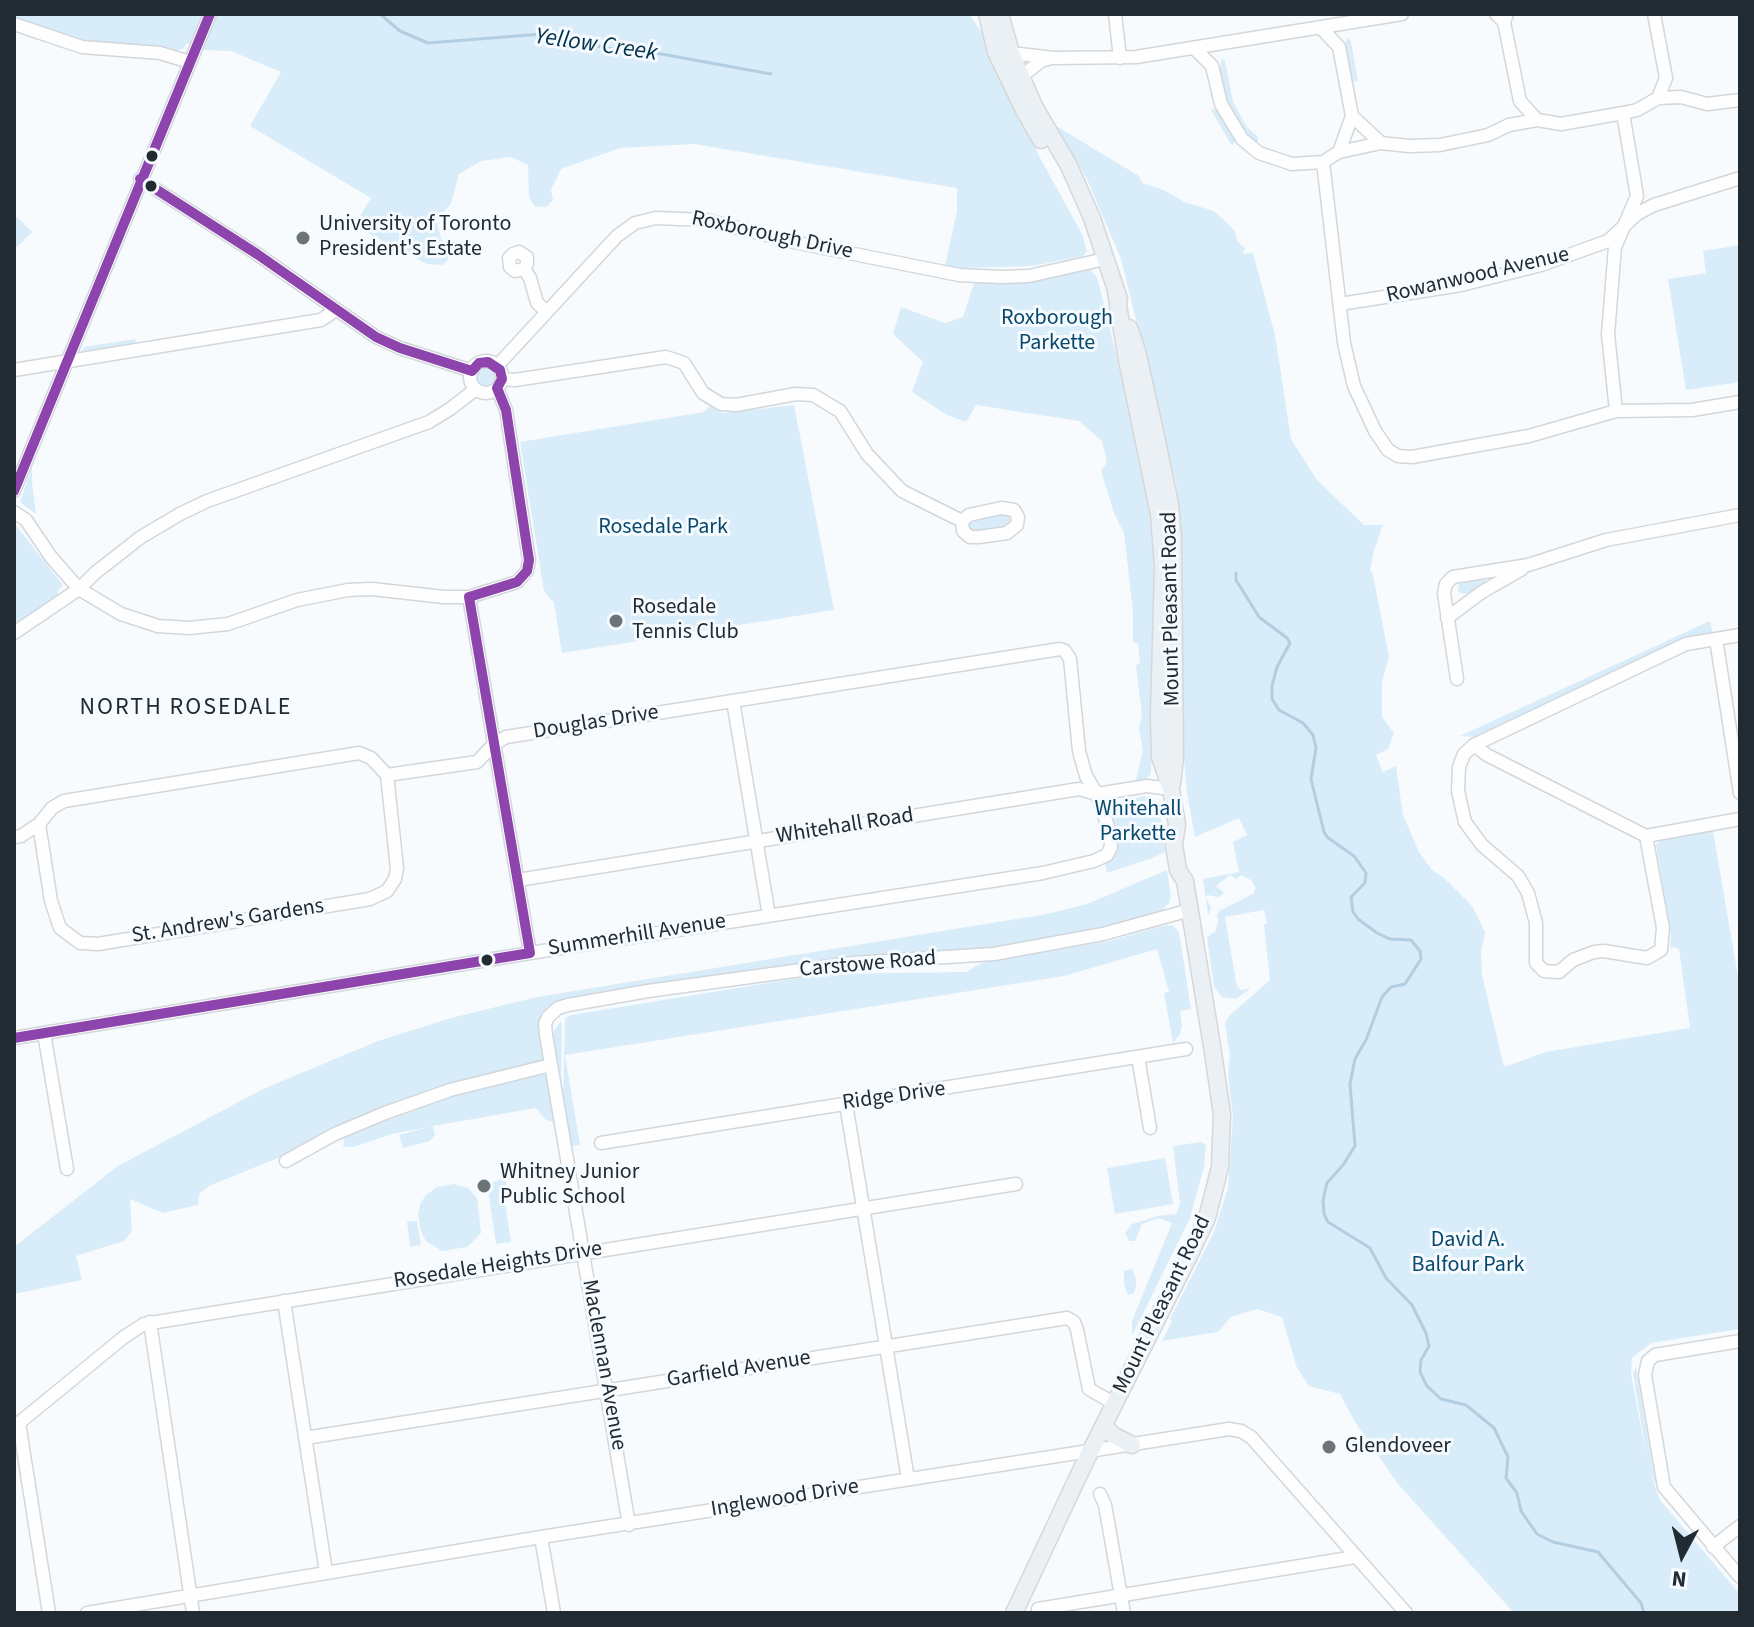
<!DOCTYPE html>
<html>
<head>
<meta charset="utf-8">
<style>
  body { margin:0 }
  #map { position:relative; width:1754px; height:1627px; overflow:hidden; background:#f8fbfd; font-family:"Source Sans 3",sans-serif }
  canvas { display:block }
  .frame { position:absolute; inset:0; border:16px solid #222b32; pointer-events:none }
  .north { position:absolute; left:1642px; top:1515px; width:80px; height:80px; -webkit-text-stroke:6px #f6fbff; paint-order:stroke; rotate:187deg; font-size:22px; font-weight:700; line-height:32px; text-align:center; color:#222b32 }
  .north::after { content:''; display:block; margin:auto; width:28px; height:36px; background:#222b32; clip-path:polygon(50% 0,100% 100%,50% 72%,0 100%) }
</style>
</head>
<body>
<div id="map">
<canvas width="1754" height="1627"></canvas>
<div class="frame"></div>
<div class="north">N</div>
</div>
<script>
const ctx = document.querySelector('canvas').getContext('2d');
ctx.lineJoin = 'round';
function fill(path, color) {
  ctx.fillStyle = color;
  ctx.fill(path, 'evenodd');
}
function shape(rows) {
  const path = new Path2D();
  for (const r of rows) {
    if (r.length === 3) {
      path.moveTo(r[0] + r[2], r[1]);
      path.arc(r[0], r[1], r[2], 0, 2 * Math.PI);
      continue;
    }
    path.moveTo(r[0], r[1]);
    for (let i = 2; i < r.length; i += 2) path.lineTo(r[i], r[i + 1]);
  }
  return path;
}
function strokePath(path, color, width, dash) {
  ctx.strokeStyle = color;
  ctx.lineWidth = width;
  ctx.lineCap = dash ? 'butt' : 'round';
  ctx.setLineDash(dash || []);
  ctx.stroke(path);
}
function write(font, color, halo, rows, align = 'center') {
  ctx.font = font + ' "Source Sans 3",sans-serif';
  ctx.lineWidth = 6;
  ctx.setLineDash([]);
  ctx.textBaseline = 'middle';
  ctx.strokeStyle = halo;
  ctx.fillStyle = color;
  for (const [text, x, y, turn = 0] of rows) {
    ctx.save();
    ctx.translate(x, y);
    ctx.rotate((+turn || 0) * Math.PI / 180);
    ctx.textAlign = isNaN(turn) ? turn : align;
    if (halo) ctx.strokeText(text, 0, 0);
    ctx.fillText(text, 0, 0);
    ctx.restore();
  }
}
fill(shape([
  [14,14,969,14,983,34,1038,154,1082,234,1087,252,1083,256,1033,266,963,268,945,266,957,211,957,188,694,144,620,148,561,169,551,190,553,200,546,207,534,206,529,196,528,165,511,157,481,161,459,174,451,204,436,220,441,238,450,254,447,261,442,265,427,264,354,226,371,198,250,126,281,72,231,51,205,50,187,43,183,49,177,50,77,41,14,17],
  [1348,37,1351,42,1358,81,1351,82,1344,47],
  [1222,58,1225,61,1233,102,1247,127,1258,137,1258,146,1246,136,1228,109,1219,73],
  [1218,108,1236,140,1232,146,1211,110],
  [1053,124,1139,176,1142,183,1164,190,1184,202,1214,211,1234,230,1238,242,1245,248,1243,254,1253,253,1275,335,1291,439,1317,480,1364,525,1383,525,1374,550,1370,570,1373,575,1389,657,1382,682,1382,717,1394,733,1388,749,1376,755,1383,772,1396,766,1403,815,1419,852,1432,870,1443,877,1472,906,1485,932,1481,952,1482,975,1504,1067,1546,1052,1690,1028,1679,949,1670,947,1671,936,1656,845,1660,840,1713,831,1740,988,1740,1329,1651,1343,1632,1358,1631,1374,1647,1459,1633,1373,1636,1367,1656,1486,1648,1467,1660,1500,1740,1594,1740,1613,1514,1613,1398,1484,1355,1422,1340,1394,1309,1386,1297,1368,1282,1317,1257,1309,1231,1317,1218,1332,1162,1341,1172,1321,1170,1319,1214,1232,1228,1188,1233,1117,1228,1075,1230,1056,1225,1023,1230,1015,1270,980,1264,925,1267,923,1264,910,1225,917,1237,987,1241,990,1251,988,1236,999,1222,997,1214,987,1207,937,1215,932,1219,918,1216,917,1219,911,1253,894,1256,888,1251,880,1241,875,1236,879,1230,875,1216,886,1224,893,1219,897,1207,895,1206,898,1211,907,1209,915,1208,914,1203,879,1239,872,1233,842,1247,835,1239,818,1195,837,1187,793,1181,726,1183,587,1176,483,1121,259,1087,179],
  [14,214,32,232,14,250],
  [1740,245,1740,382,1686,390,1668,279,1706,273,1703,251],
  [1089,269,1097,277,1107,316,1150,504,1154,544,1151,774,1146,779,1136,780,1143,750,1139,729,1142,715,1136,665,1140,664,1138,643,1133,643,1133,611,1124,533,1114,513,1101,471,1107,462,1102,441,1079,421,976,405,966,422,947,415,912,392,923,362,893,334,901,307,945,323,963,317,974,283,1033,282],
  [135,339,136,344,85,352,82,350,84,347],
  [485,377,10],
  [794,405,834,610,562,653,554,603,544,591,520,442,704,412,709,406,723,413],
  [32,467,32,483,36,514,20,502],
  [1008,515,1012,521,1008,527,970,532,968,527,970,523,987,518,987,516],
  [14,523,63,585,57,592,59,594,49,602,14,627],
  [1484,578,1486,582,1467,594,1458,592,1459,584],
  [1710,621,1713,634,1684,640,1476,737,1460,736],
  [1144,796,1151,797,1159,806,1165,852,1150,859,1107,873,1105,862,1115,855,1118,846,1109,810,1111,803],
  [1167,870,1171,897,1169,903,1162,911,1106,928,1006,946,841,958,565,1002,554,1006,545,1058,541,1062,457,1085,209,1186,199,1194,198,1205,163,1213,130,1199,132,1231,124,1241,76,1256,82,1280,14,1294,14,1247,118,1166,263,1089,378,1041,451,1018,537,997,1047,914,1087,904],
  [1166,925,1173,926,1179,932,1191,1009,1180,1011,1182,1025,1180,1034,1173,1043,1164,993,1169,992,1157,949,1064,976,565,1055,580,1145,571,1146,563,1098,565,1018,571,1015,823,974,966,972,981,963,1109,941],
  [561,1021,562,1029,561,1084,553,1039,554,1031],
  [540,1073,547,1075,548,1078,556,1124,545,1119,536,1108,433,1126,435,1135,430,1141,403,1148,399,1135,429,1127,392,1134,353,1147,343,1146,345,1136,395,1115,473,1090],
  [1201,1142,1206,1145,1204,1167,1190,1218,1132,1336,1132,1321,1172,1223,1159,1218,1142,1224,1135,1241,1129,1241,1125,1233,1132,1224,1158,1216,1176,1214,1180,1204,1173,1146],
  [1165,1158,1173,1204,1115,1214,1107,1168],
  [505,1174,507,1188,503,1190,511,1242,496,1244,487,1182,498,1181],
  [454,1184,468,1188,477,1198,481,1233,467,1247,442,1251,426,1241,421,1232,418,1215,420,1204,426,1195,437,1187],
  [417,1221,421,1245,410,1247,407,1222],
  [1132,1269,1136,1279,1136,1285,1134,1293,1128,1295,1124,1285,1124,1271]
]), '#d9ecf9');
strokePath(shape([
  [380,14,400,31,428,43,542,34,625,52,645,51,771,74],
  [1236,573,1236,580,1259,617,1287,638,1290,643,1277,667,1272,686,1272,699,1279,710,1303,723,1313,735,1316,748,1311,779,1324,832,1327,837,1354,856,1366,873,1365,883,1351,897,1353,912,1358,919,1377,933,1390,939,1411,940,1420,951,1421,959,1405,984,1391,987,1382,997,1366,1040,1355,1059,1350,1084,1355,1146,1343,1165,1327,1183,1323,1200,1324,1214,1328,1222,1370,1248,1386,1278,1412,1305,1426,1333,1429,1346,1421,1360,1420,1372,1427,1386,1441,1399,1466,1405,1494,1428,1508,1457,1506,1478,1517,1493,1521,1511,1537,1534,1553,1542,1598,1552,1641,1603,1644,1613]
]), '#b3cee0', 3);
const minor = shape([
  [1115,14,1120,58],
  [1496,14,1504,22,1507,14],
  [1654,14,1666,78,1658,98],
  [1504,22,1520,101,1537,120],
  [14,24,82,47,160,53,190,62],
  [1320,27,1339,47,1352,116,1381,143],
  [1194,48,1212,66,1221,104,1242,139,1259,153,1292,164,1323,162,1339,152,1381,143,1409,146,1440,145,1488,135,1509,125,1537,120,1561,124,1623,113,1637,110,1658,98,1681,97,1707,104,1740,100],
  [1011,53,1054,58,1136,57,1402,14],
  [1021,77,1041,61,1051,58],
  [1339,152,1352,116],
  [1323,162,1344,343,1354,386,1375,431,1388,450,1398,456,1412,457,1529,436,1616,411,1692,410,1740,402],
  [140,179,257,254,376,337,400,348,472,371],
  [524,269,515,271,510,267,509,258,513,254,519,252,527,257,527,264,524,269,530,278,537,303,546,311],
  [1340,304,1461,285,1541,265,1608,241,1637,214,1654,205,1740,178],
  [486,377,16],
  [497,366,617,236,635,223,656,218,707,220,794,242,959,275,1001,277,1029,276,1105,259],
  [14,370,321,320,336,310],
  [502,379,515,380,666,357,684,363,703,393,721,404,736,405,796,394,813,395,840,411,867,454,902,491,962,521],
  [1616,411,1608,334,1615,247,1637,196,1623,113],
  [14,491,210,14],
  [1001,508,1014,510,1018,517,1017,525,1007,533,979,537,970,537,963,531,962,521,969,515,1001,508],
  [14,512,26,520,51,557,79,589,121,614,158,626,189,628,228,624,297,600,348,590,372,589,444,597,469,597,517,582,527,571,529,560,506,410,497,388],
  [469,597,530,953],
  [1447,618,1482,592,1522,569],
  [14,633,79,589,95,573,141,537,180,514,207,501,429,422,450,409,476,389],
  [1716,639,1740,793],
  [1457,679,1444,593,1446,584,1453,577,1528,565,1606,540,1740,515],
  [733,701,769,916],
  [1474,745,1487,755,1646,836,1740,819],
  [39,824,51,901,60,928,80,943,98,944,370,899,387,891,395,879,397,868,387,775],
  [1646,836,1663,928,1661,950,1647,958,1604,951,1594,952,1573,960,1559,972,1544,971,1536,963,1536,923,1528,893,1518,876,1482,845,1465,822,1458,791,1459,767,1464,754,1474,745,1686,644,1740,635],
  [14,837,21,836,39,824,52,808,64,801,359,753,371,758,387,775],
  [518,880,1079,789,1097,794,1147,786,1171,789],
  [44,1033,67,1169],
  [14,1038,530,953,1043,873,1094,861,1107,855,1111,847,1110,833,1097,794,1086,776,1079,751,1070,659,1065,651,1060,649,506,737,494,744,477,762,387,775],
  [1138,1057,1150,1128],
  [846,1104,908,1479],
  [601,1143,1186,1049],
  [286,1161,335,1134,385,1113,450,1090,551,1065],
  [284,1301,326,1572],
  [150,1322,193,1613],
  [1740,1341,1655,1355,1648,1361,1645,1375,1664,1487,1740,1577],
  [19,1423,49,1613],
  [14,1427,124,1337,144,1324,1016,1184],
  [305,1438,1067,1318,1074,1322,1077,1330,1089,1389,1115,1404],
  [1100,1494,1105,1505,1124,1613],
  [629,1525,546,1035,545,1024,548,1017,558,1008,568,1005,648,991,852,963,994,954,1103,934,1190,910],
  [541,1537,554,1613],
  [1713,1547,1740,1526],
  [1038,1609,1355,1557],
  [87,1613,541,1537,1229,1429,1241,1431,1251,1437,1406,1613]
]);
const major = shape([
  [987,14,996,52,1024,110,1041,140],
  [1000,14,1011,53,1034,106,1069,166,1092,218,1119,299],
  [1129,328,1137,351,1154,427,1170,504,1173,537,1175,757,1172,784],
  [1104,1425,1113,1435,1132,1445],
  [1014,1613,1084,1464,1190,1254,1207,1218,1220,1167,1222,1114,1212,1046,1185,881,1178,870,1174,845,1177,824,1171,789,1160,757,1159,716,1163,567,1159,514,1126,355,1116,292]
]);
strokePath(minor, '#d1d7db', 15);
strokePath(major, '#d5d7d9', 19);
strokePath(minor, '#fefeff', 12);
strokePath(major, '#ebf0f4', 16);
strokePath(shape([
  [140,179,257,254,376,337,400,348,472,371,479,363,488,362,500,370,502,379,497,388,506,410,529,560,527,571,517,582,469,597,530,953],
  [14,491,210,14],
  [14,1038,530,953]
]), '#8e44ad', 10);
for (const [x, y, r, color] of [
  [152,156,7,"#222b32"],
  [151,186,7,"#222b32"],
  [303,238,8,"#6d7479"],
  [616,621,8,"#6d7479"],
  [487,960,7,"#222b32"],
  [484,1186,8,"#6d7479"],
  [1329,1447,8,"#6d7479"]
]) {
  const dot = new Path2D();
  dot.arc(x, y, r, 0, 2 * Math.PI);
  ctx.fillStyle = color;
  ctx.fill(dot);
  strokePath(dot, '#f6fbff', 3);
}
write('22px', '#222b32', '#f6fbff', [
  ["University of Toronto",319,225],
  ["President's Estate",319,250],
  ["Rosedale",632,608],
  ["Tennis Club",632,633],
  ["Whitney Junior",500,1173],
  ["Public School",500,1198],
  ["Glendoveer",1345,1447]
], 'left');
write('22px', '#222b32', '#f6fbff', [
  ["Roxborough Drive",772,236,12],
  ["Rowanwood Avenue",1478,276,-13],
  ["Mount Pleasant Road",1172,609,-91],
  ["Douglas Drive",596,723,-9],
  ["Whitehall Road",845,827,-9],
  ["St. Andrew's Gardens",228,922,-9],
  ["Summerhill Avenue",637,936,-9],
  ["Carstowe Road",868,965,-5],
  ["Ridge Drive",894,1097,-8],
  ["Rosedale Heights Drive",498,1266,-9],
  ["Mount Pleasant Road",1163,1305,-64],
  ["Maclennan Avenue",603,1365,80],
  ["Garfield Avenue",739,1370,-9],
  ["Inglewood Drive",785,1499,-9]
]);
write('22px', '#09486c', '#f6fbff', [
  ["Roxborough",1057,319],
  ["Parkette",1057,344],
  ["Rosedale Park",663,528],
  ["Whitehall",1138,810],
  ["Parkette",1138,835],
  ["David A.",1468,1241],
  ["Balfour Park",1468,1266]
]);
write('italic 24px', '#02314b', '#f6fbff', [
  ["Yellow Creek",596,46,8]
]);
ctx.letterSpacing = '2px';
write('24px', '#222b32', '#f6fbff', [
  ["NORTH ROSEDALE",186,709]
]);
ctx.letterSpacing = '0px';
</script>
</body>
</html>
